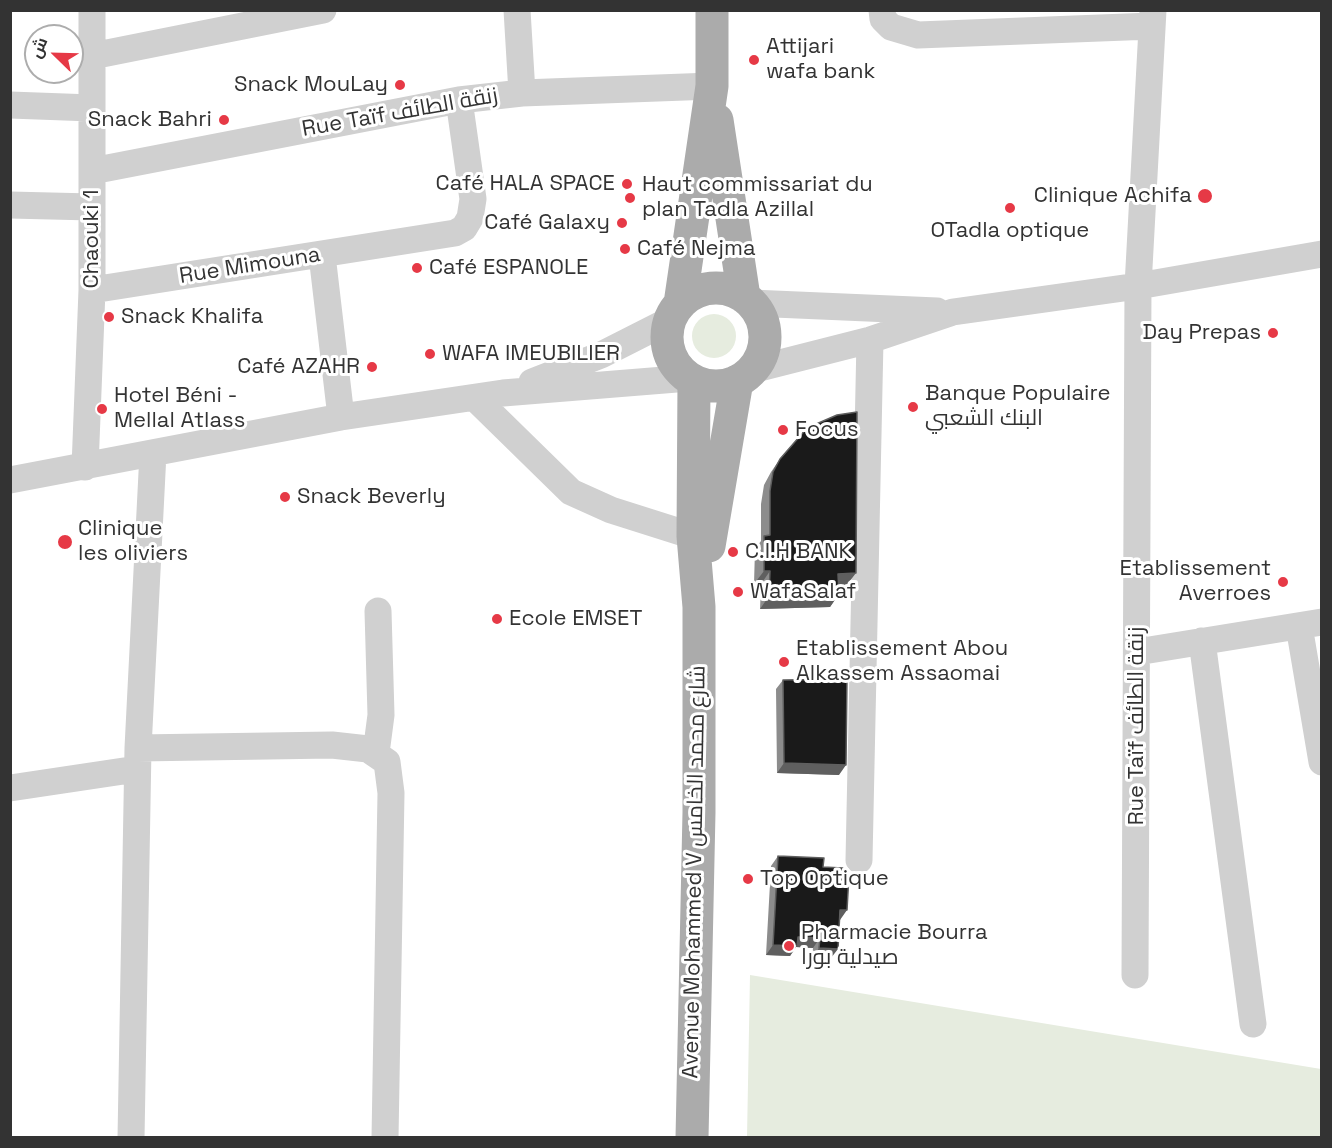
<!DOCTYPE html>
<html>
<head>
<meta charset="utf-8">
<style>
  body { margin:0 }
  #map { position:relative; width:1332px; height:1148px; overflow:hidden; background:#fff; font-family:"Space Grotesk",Cairo,sans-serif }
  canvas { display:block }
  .frame { position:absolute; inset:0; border:12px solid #333; pointer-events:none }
  .north { position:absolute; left:24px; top:24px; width:60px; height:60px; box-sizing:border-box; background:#fff; border:2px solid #adadad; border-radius:50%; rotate:293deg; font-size:16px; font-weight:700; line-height:24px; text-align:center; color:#333 }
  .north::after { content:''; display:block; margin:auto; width:21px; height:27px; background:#e63946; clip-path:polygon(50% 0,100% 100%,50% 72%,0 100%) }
</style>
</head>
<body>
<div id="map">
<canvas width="1332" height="1148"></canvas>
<div class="frame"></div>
<div class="north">ش</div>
</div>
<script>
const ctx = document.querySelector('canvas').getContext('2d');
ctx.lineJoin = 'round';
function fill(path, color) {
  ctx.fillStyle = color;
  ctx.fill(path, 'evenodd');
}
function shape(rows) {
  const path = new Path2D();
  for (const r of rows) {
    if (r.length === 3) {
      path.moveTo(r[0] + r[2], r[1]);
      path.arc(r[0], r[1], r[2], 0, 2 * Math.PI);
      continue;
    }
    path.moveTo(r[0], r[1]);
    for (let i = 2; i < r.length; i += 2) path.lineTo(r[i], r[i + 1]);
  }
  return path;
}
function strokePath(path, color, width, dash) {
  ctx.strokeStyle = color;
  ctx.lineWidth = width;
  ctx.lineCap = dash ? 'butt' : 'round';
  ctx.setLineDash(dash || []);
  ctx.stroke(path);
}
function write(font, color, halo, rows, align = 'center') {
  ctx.font = font + ' "Space Grotesk",Cairo,sans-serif';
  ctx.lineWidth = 6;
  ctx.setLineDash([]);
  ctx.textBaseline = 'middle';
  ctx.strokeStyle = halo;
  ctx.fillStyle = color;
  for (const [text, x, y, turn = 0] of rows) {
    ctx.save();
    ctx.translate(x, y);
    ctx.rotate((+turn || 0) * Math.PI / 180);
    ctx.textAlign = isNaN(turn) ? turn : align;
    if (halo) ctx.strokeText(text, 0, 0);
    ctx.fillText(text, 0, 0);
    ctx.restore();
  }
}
fill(shape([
  [714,336,22],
  [750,975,1321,1069,1321,1137,747,1137]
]), '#e6ecdf');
strokePath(shape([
  [517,10,522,93],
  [882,10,883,19,891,27,918,35,1152,26],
  [92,56,323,10],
  [10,105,92,108],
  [92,171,459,100,522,93,712,86],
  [10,205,92,207],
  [322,255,341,417],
  [92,290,455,233,464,228,470,218,473,199,459,100],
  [751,303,937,311],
  [752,370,870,340,953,312,1138,286,1322,254],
  [532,382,601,355,670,320],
  [475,398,571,492,611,510,693,536],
  [85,467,92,290,92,10],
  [10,480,341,417,503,393,689,378],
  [1299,626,1322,762],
  [1202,641,1253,1024],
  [1137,652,1322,622],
  [138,748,332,745,368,749,387,762,391,793,385,1138],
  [376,753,381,715,378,611],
  [10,788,137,769],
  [859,860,870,340],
  [1135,975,1138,286,1153,10],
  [131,1138,138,748,153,453]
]), '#d0d0d0', 27);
strokePath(shape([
  [717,120,744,297],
  [716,337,49],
  [680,304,712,86,712,10],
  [709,546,737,381],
  [692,1138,699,812,699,607,693,536,694,381]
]), '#ababab', 33);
fill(shape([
  [780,459,846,586,838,587,839,594,830,607,760,609,761,584,754,584,755,549,761,541,761,504,764,485,771,472],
  [783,680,839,775,777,773,776,689],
  [778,856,823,867,840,920,831,958,812,958,813,948,796,947,790,956,766,955,771,866]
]), '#8c8c8c');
fill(shape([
  [764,571,770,571,761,584,754,584],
  [856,573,846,586,829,587,838,574],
  [839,594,830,607,760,609,769,596],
  [784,763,846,765,839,775,777,773],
  [840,910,847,910,840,920],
  [798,937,820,938,813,948,796,947,790,956,766,955,773,945],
  [819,948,838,949,831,958,812,958]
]), '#5f5f5f');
const building = shape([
  [857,412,856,573,838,574,839,594,769,596,770,571,764,571,764,536,770,535,770,491,773,472,780,459,807,428,837,415,857,412],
  [847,679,846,765,784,763,783,680,847,679],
  [778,856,824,858,823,867,843,868,843,874,849,875,847,910,840,910,838,949,819,948,820,938,798,937,797,946,773,945,778,856]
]);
fill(building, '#1a1a1a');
strokePath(building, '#5f5f5f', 1.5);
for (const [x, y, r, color] of [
  [754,60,6,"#e63946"],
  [400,85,6,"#e63946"],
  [224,120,6,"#e63946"],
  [627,184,6,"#e63946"],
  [1205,196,8,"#e63946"],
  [630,198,6,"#e63946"],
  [1010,208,6,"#e63946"],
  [622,223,6,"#e63946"],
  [625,249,6,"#e63946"],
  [417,268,6,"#e63946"],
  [109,317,6,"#e63946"],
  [1273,333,6,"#e63946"],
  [430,354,6,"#e63946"],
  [372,367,6,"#e63946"],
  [913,407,6,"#e63946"],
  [102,409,6,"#e63946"],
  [783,430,6,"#e63946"],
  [285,497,6,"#e63946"],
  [65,542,8,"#e63946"],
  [733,552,6,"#e63946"],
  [1283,582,6,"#e63946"],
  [738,592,6,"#e63946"],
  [497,619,6,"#e63946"],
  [784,662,6,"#e63946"],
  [748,879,6,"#e63946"],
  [789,946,6,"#e63946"]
]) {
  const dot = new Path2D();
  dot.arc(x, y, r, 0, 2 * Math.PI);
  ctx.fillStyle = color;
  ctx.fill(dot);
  strokePath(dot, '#fff', 2);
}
write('22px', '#333', '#fff', [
  ["Attijari",766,47],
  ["wafa bank",766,72],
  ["Snack MouLay",388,85,"right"],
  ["Snack Bahri",212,120,"right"],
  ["Café HALA SPACE",615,184,"right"],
  ["Haut commissariat du",642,185],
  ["plan Tadla Azillal",642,210],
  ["Clinique Achifa",1192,196,"right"],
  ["Café Galaxy",610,223,"right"],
  ["OTadla optique",1010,231,"center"],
  ["Café Nejma",637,249],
  ["Café ESPANOLE",429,268],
  ["Snack Khalifa",121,317],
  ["Day Prepas",1261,333,"right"],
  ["WAFA IMEUBILIER",442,354],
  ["Café AZAHR",360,367,"right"],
  ["Banque Populaire",925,394],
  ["البنك الشعبي",925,419],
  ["Hotel Béni -",114,396],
  ["Mellal Atlass",114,421],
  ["Focus",795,430],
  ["Snack Beverly",297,497],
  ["Clinique",78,529],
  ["les oliviers",78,554],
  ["C.I.H BANK",745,552],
  ["Etablissement",1271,569,"right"],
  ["Averroes",1271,594,"right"],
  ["WafaSalaf",750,592],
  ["Ecole EMSET",509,619],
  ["Etablissement Abou",796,649],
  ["Alkassem Assaomai",796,674],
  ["Top Optique",760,879],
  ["Pharmacie Bourra",801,933],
  ["صيدلية بورا",801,958]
], 'left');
write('22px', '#333', '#fff', [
  ["Rue Taïf زنقة الطائف",400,113,-10],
  ["Chaouki 1",92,239,-90],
  ["Rue Mimouna",250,266,-9],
  ["Rue Taïf زنقة الطائف",1137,726,-90],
  ["Avenue Mohammed V شارع محمد الخامس",695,872,-89]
]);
</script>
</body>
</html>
